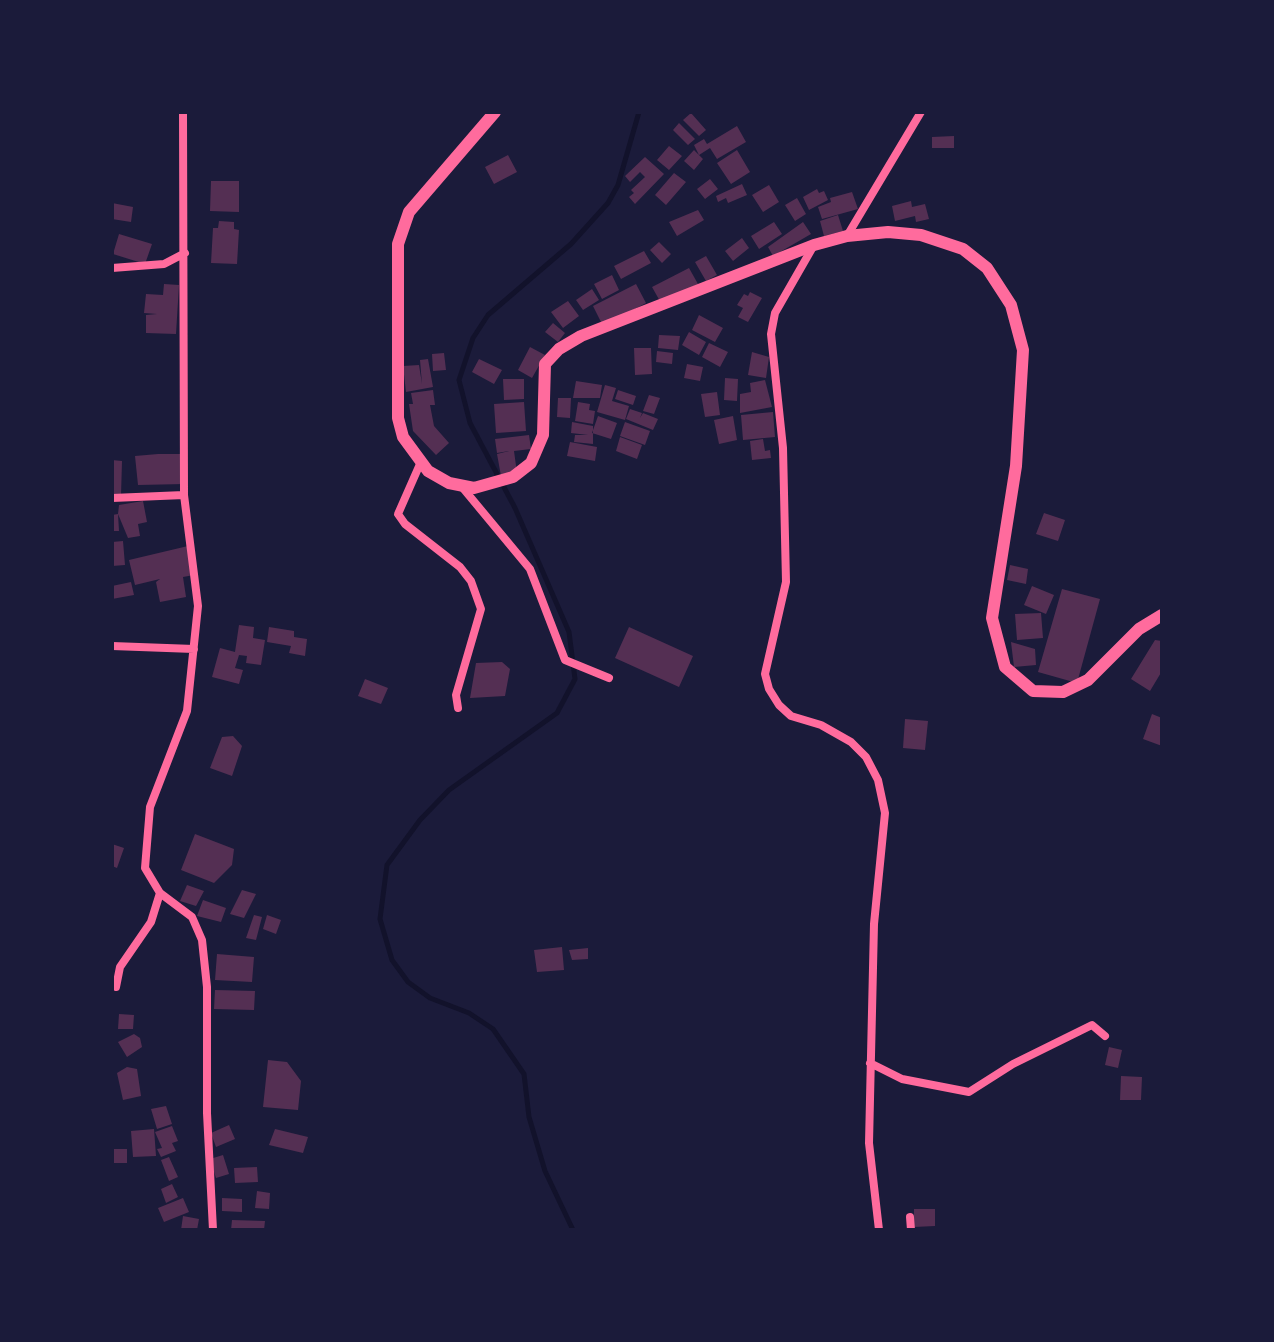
<!DOCTYPE html>
<html>
<head>
<meta charset="utf-8">
<style>
  body { margin:0 }
  #map { position:relative; width:1274px; height:1342px; overflow:hidden; background:#1b1b3a; font-family:"Sofia Sans Condensed",sans-serif }
  canvas { display:block }
  .frame { position:absolute; inset:0; border:114px solid #1b1b3a; pointer-events:none }
</style>
</head>
<body>
<div id="map">
<canvas width="1274" height="1342"></canvas>
<div class="frame"></div>
</div>
<script>
const ctx = document.querySelector('canvas').getContext('2d');
ctx.lineJoin = 'round';
function shape(rows) {
  const path = new Path2D();
  for (const r of rows) {
    path.moveTo(r[0], r[1]);
    for (let i = 2; i < r.length; i += 2) path.lineTo(r[i], r[i + 1]);
  }
  return path;
}
function strokePath(path, color, width, dash) {
  ctx.strokeStyle = color;
  ctx.lineWidth = width;
  ctx.lineCap = dash ? 'butt' : 'round';
  ctx.setLineDash(dash || []);
  ctx.stroke(path);
}
function fill(path, color) {
  ctx.fillStyle = color;
  ctx.fill(path, 'evenodd');
}
strokePath(shape([
  [573,1230,545,1171,529,1117,524,1074,493,1029,469,1013,430,998,408,982,392,960,380,919,387,865,420,820,449,790,557,713,575,679,569,632,515,508,470,423,459,380,473,338,488,315,571,244,608,203,618,185,639,112]
]), '#12122b', 5);
fill(shape([
  [691,113,706,130,699,136,683,120],
  [679,123,695,139,688,145,673,130],
  [737,126,746,142,717,159,710,148,699,155,694,145,704,139,707,144],
  [954,136,954,148,932,148,932,137],
  [669,146,682,156,669,170,657,160],
  [694,150,703,159,694,170,684,161],
  [737,150,750,172,731,184,717,163],
  [508,155,517,172,494,184,485,167],
  [645,157,664,174,635,204,629,197,634,193,631,190,645,177,640,172,630,182,625,176],
  [674,173,686,182,666,205,655,195],
  [710,179,718,189,705,199,697,189],
  [211,181,239,181,239,212,210,211],
  [742,184,747,195,728,203,726,198,718,202,716,196],
  [769,185,779,202,763,212,752,195],
  [817,189,819,193,824,191,828,200,809,210,803,197],
  [852,192,858,209,822,219,818,207,831,202,830,198],
  [797,198,806,214,795,221,785,205],
  [911,201,912,207,925,204,929,219,916,222,915,216,895,221,892,206],
  [112,203,133,207,131,222,112,219],
  [698,210,704,220,677,236,669,222],
  [838,215,843,231,824,236,820,221],
  [219,221,234,222,234,229,239,230,237,264,211,263,213,228,218,228],
  [774,222,782,234,759,249,751,236],
  [803,222,811,234,773,256,768,247],
  [119,234,152,244,145,264,113,254],
  [742,238,749,248,733,261,725,251],
  [659,242,671,254,662,263,650,250],
  [644,251,651,263,621,279,614,266],
  [706,256,717,275,706,281,695,262],
  [689,268,698,284,661,303,652,287],
  [612,275,619,290,602,299,594,284],
  [164,284,179,285,176,334,146,333,146,315,157,314,144,313,146,294,163,295],
  [636,284,646,303,603,326,593,306],
  [592,289,599,300,583,310,576,300],
  [750,292,762,298,748,322,738,317,743,308,737,305,744,294,748,296],
  [568,301,579,316,563,328,551,312],
  [699,315,723,328,715,342,692,330],
  [553,323,565,333,558,342,545,332],
  [689,332,706,342,699,355,682,345],
  [659,335,680,336,678,350,658,348],
  [709,343,728,352,720,367,702,357],
  [530,347,545,355,532,378,518,370],
  [634,348,651,348,652,374,635,375],
  [657,351,673,353,672,364,656,362],
  [752,352,769,357,766,378,748,375],
  [444,353,446,370,433,371,432,354],
  [428,359,433,387,406,392,403,366,419,365,422,384,420,360],
  [479,359,502,370,494,384,472,372],
  [687,364,703,367,700,381,684,378],
  [725,378,738,379,737,401,724,400],
  [503,379,524,379,524,399,504,400],
  [765,380,772,407,740,413,740,394,751,392,750,383],
  [576,381,602,385,600,398,573,398],
  [605,385,616,388,612,401,629,406,625,420,597,412],
  [433,390,435,405,430,405,434,426,449,443,436,455,413,431,409,404,413,404,411,393],
  [618,390,636,396,633,405,615,399],
  [717,392,720,415,705,417,701,394],
  [649,395,660,398,654,414,643,411],
  [558,398,571,398,570,418,557,417],
  [524,402,526,431,496,433,494,404],
  [578,402,590,404,589,410,595,411,593,424,575,421],
  [630,409,642,413,640,418,643,413,658,419,653,430,626,419],
  [773,412,775,437,743,440,741,415],
  [598,416,617,423,611,439,592,433],
  [733,416,737,440,719,444,714,420],
  [572,422,593,426,593,444,574,442,575,435,588,435,571,433],
  [625,422,650,431,645,445,620,436],
  [529,435,531,449,514,451,517,473,501,476,497,454,509,451,497,453,495,439],
  [620,437,642,445,637,459,616,451],
  [763,439,765,451,770,450,771,458,752,460,750,441],
  [570,442,597,447,595,461,567,456],
  [158,454,183,454,185,484,138,485,135,456],
  [112,460,122,461,121,496,112,496],
  [143,501,147,522,138,524,140,536,128,538,118,514,119,531,112,531,112,515,118,514,119,505],
  [1044,513,1065,520,1058,541,1036,534],
  [123,541,125,565,112,566,112,542],
  [188,546,194,575,183,577,186,597,160,602,156,582,160,579,135,585,129,560],
  [1010,565,1028,569,1026,584,1007,580],
  [131,582,134,595,112,599,112,586],
  [1032,586,1054,595,1046,614,1024,605],
  [1062,589,1100,599,1077,683,1038,672],
  [1041,613,1043,638,1017,640,1015,614],
  [239,625,254,627,253,638,265,640,261,665,246,663,247,656,239,655,235,668,243,670,239,684,212,677,220,648,235,652],
  [269,627,294,631,294,637,307,639,305,656,289,653,291,646,267,642],
  [629,627,693,656,679,687,615,658],
  [1155,640,1162,641,1162,671,1150,691,1131,679],
  [1011,642,1035,649,1036,665,1014,667],
  [502,662,510,669,505,696,470,698,476,663],
  [365,679,388,688,381,704,358,696],
  [1152,714,1162,718,1162,746,1143,739],
  [905,719,928,721,925,750,903,748],
  [233,736,242,746,232,776,210,768,222,737],
  [195,834,234,849,232,865,214,883,181,870],
  [112,844,124,848,117,868,112,866],
  [187,885,204,891,196,906,180,901],
  [242,890,256,894,244,918,230,914],
  [203,900,226,908,221,922,197,916],
  [254,915,262,917,256,940,246,938],
  [267,915,281,920,276,934,263,929],
  [562,947,564,970,537,972,534,950],
  [588,948,588,959,572,960,569,950],
  [217,954,254,957,252,982,215,980],
  [215,990,255,991,254,1010,214,1009],
  [119,1014,134,1015,133,1029,118,1029],
  [134,1034,140,1038,142,1047,127,1057,118,1042],
  [1109,1047,1122,1050,1118,1068,1105,1065],
  [268,1060,287,1062,301,1081,298,1110,263,1107],
  [127,1067,137,1069,141,1096,123,1100,117,1073],
  [1121,1076,1142,1077,1141,1100,1120,1100],
  [166,1106,172,1124,157,1129,151,1109],
  [229,1125,235,1139,216,1147,211,1133],
  [172,1126,178,1141,172,1143,176,1151,161,1157,157,1149,162,1148,155,1132],
  [154,1129,156,1156,133,1157,131,1131],
  [275,1129,308,1137,303,1153,269,1145],
  [112,1149,127,1149,127,1163,112,1163],
  [223,1155,229,1174,216,1178,210,1159],
  [169,1157,178,1177,169,1181,161,1160],
  [257,1167,258,1182,235,1183,234,1168],
  [172,1184,178,1197,166,1203,161,1189],
  [257,1191,270,1193,269,1209,255,1208],
  [183,1198,189,1212,164,1222,158,1208],
  [222,1198,242,1199,242,1212,222,1211],
  [914,1209,935,1209,935,1226,914,1227],
  [183,1216,199,1219,197,1230,181,1230],
  [232,1220,265,1221,264,1230,231,1230]
]), '#542f53');
strokePath(shape([
  [183,112,184,495,198,606,187,711,150,807,145,868,160,893,192,917,202,940,207,987,207,1113,213,1230],
  [847,236,921,112],
  [814,245,775,313,771,334,783,448,786,582,765,674,769,689,779,705,791,716,821,725,851,742,866,757,878,780,885,813,874,924,869,1143,879,1230],
  [112,268,164,264,185,253],
  [420,464,398,514,405,524,460,567,471,581,481,609,456,695,458,708],
  [462,487,530,569,565,660,609,678],
  [112,498,184,495],
  [112,646,194,649],
  [116,987,120,967,151,922,160,893],
  [870,1063,902,1079,969,1092,1013,1064,1092,1025,1105,1036],
  [910,1217,911,1230]
]), '#ff6b9d', 8);
strokePath(shape([
  [495,112,409,212,398,244,398,418,403,437,428,471,449,483,474,488,513,477,531,463,543,435,545,364,559,349,581,336,814,245,847,236,888,232,921,235,963,249,987,268,1011,305,1023,350,1016,466,992,618,1005,667,1033,691,1063,692,1088,680,1139,629,1162,615]
]), '#ff6b9d', 12);
</script>
</body>
</html>
